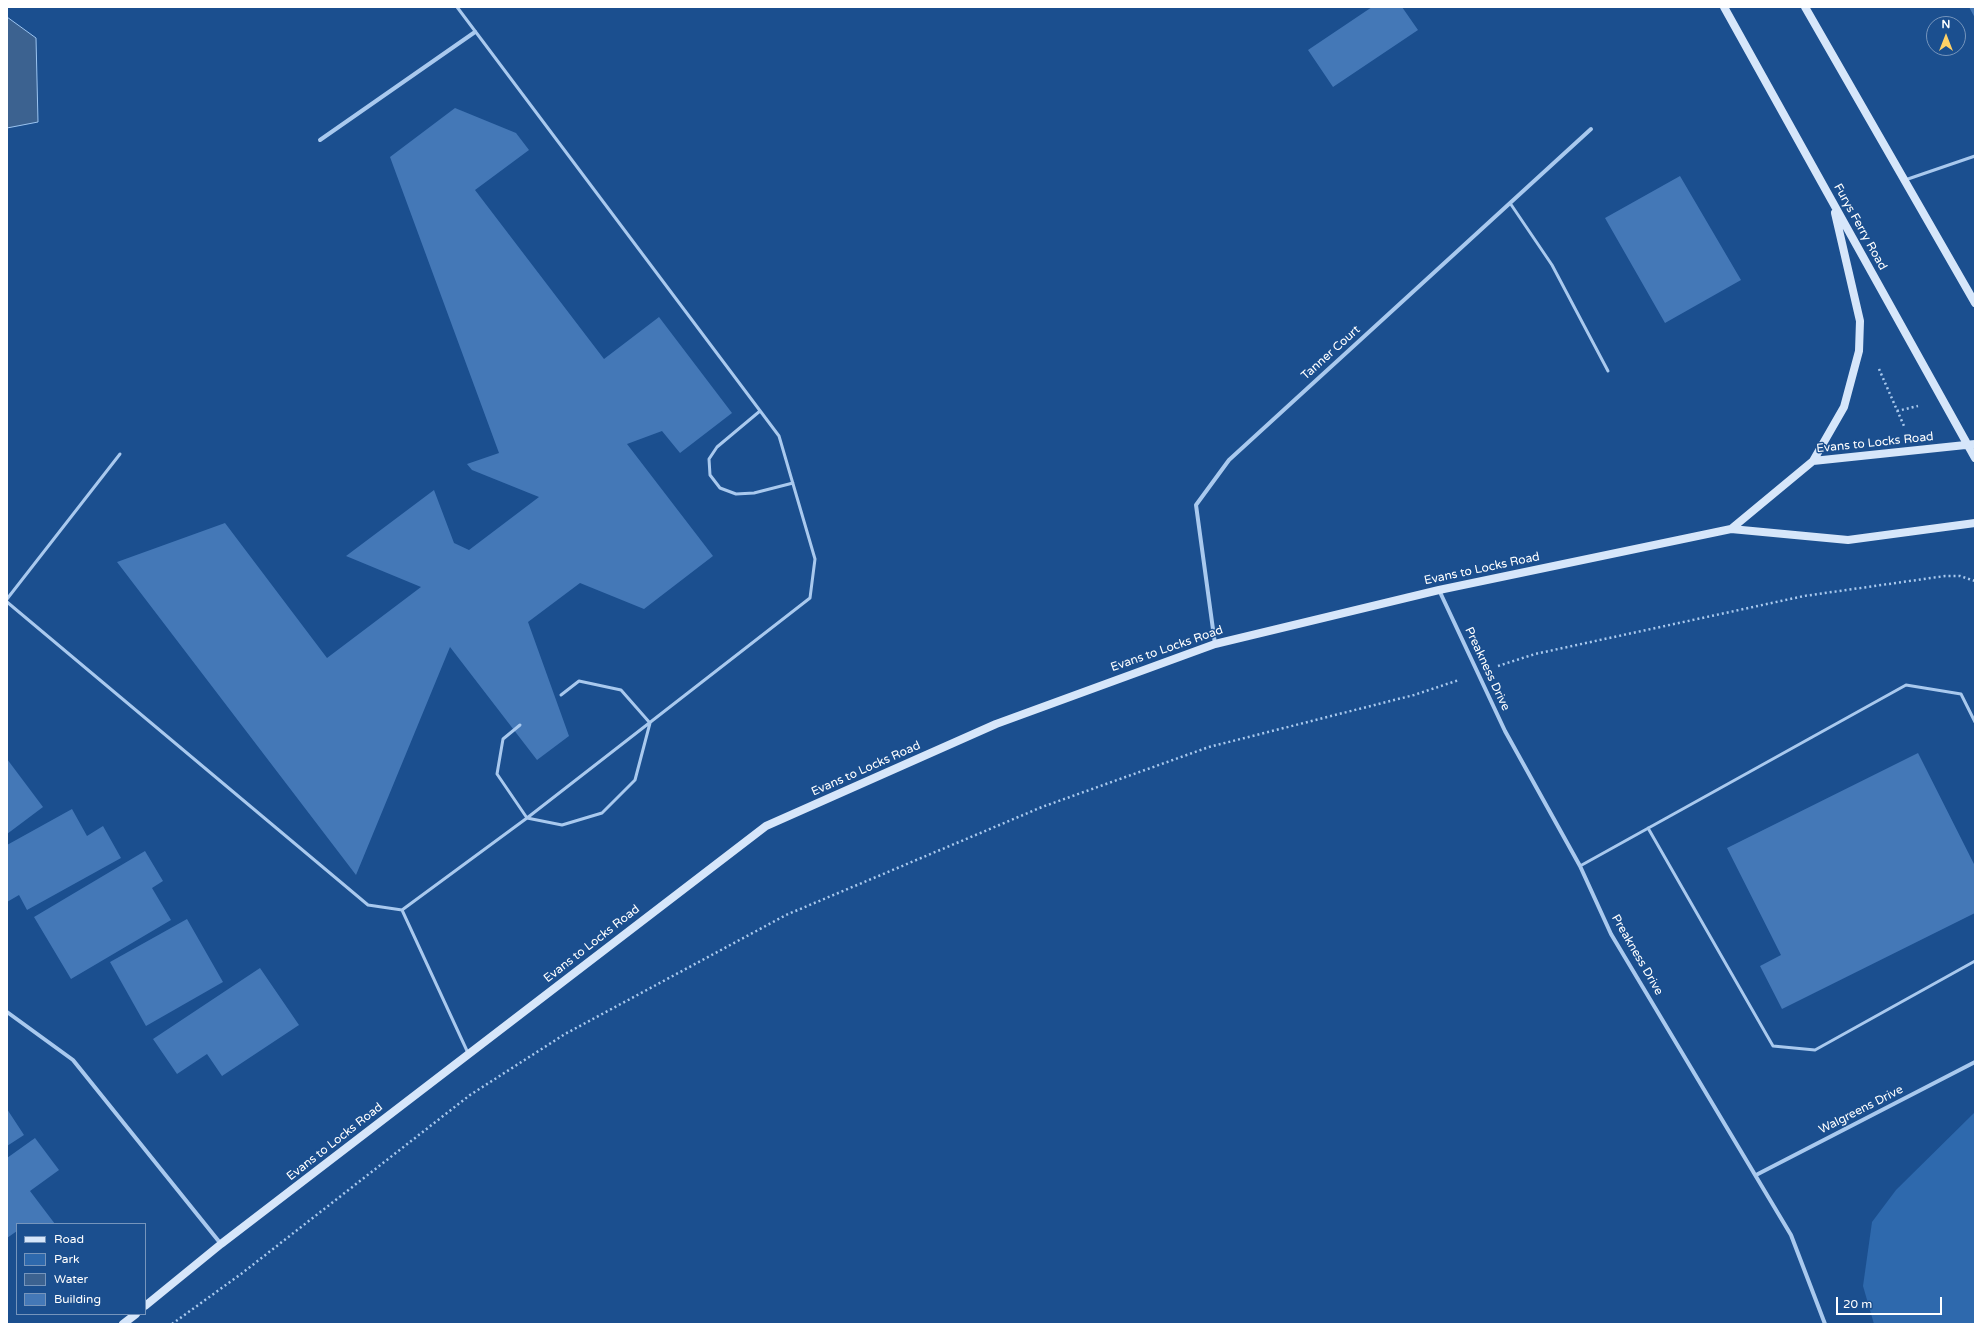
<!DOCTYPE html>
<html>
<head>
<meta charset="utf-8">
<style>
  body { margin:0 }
  #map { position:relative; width:1982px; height:1331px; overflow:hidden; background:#1b4f8f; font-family:"Varela Round",sans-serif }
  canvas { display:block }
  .frame { position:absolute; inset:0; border:8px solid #fff; pointer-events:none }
  .legend { position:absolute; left:16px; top:1223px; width:130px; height:92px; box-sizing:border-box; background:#1b4f8f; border:1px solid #7695bc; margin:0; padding:5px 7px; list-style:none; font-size:12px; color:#fff }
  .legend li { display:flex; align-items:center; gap:8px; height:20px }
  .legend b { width:20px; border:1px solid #7695bc }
  .north { position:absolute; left:1926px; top:16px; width:40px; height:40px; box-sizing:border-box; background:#1b4f8f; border:1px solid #7695bc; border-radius:50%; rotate:0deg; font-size:11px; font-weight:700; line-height:16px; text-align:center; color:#fff }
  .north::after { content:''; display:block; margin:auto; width:14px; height:18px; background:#ffd166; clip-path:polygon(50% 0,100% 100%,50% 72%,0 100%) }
  .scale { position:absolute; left:1836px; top:1297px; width:106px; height:18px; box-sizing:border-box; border:2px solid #fff; border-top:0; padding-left:5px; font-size:12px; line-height:14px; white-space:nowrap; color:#fff; -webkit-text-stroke:3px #1b4f8f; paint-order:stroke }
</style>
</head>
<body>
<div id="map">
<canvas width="1982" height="1331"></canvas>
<div class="frame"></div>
<ul class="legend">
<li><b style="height:5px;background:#d6e6fa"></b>Road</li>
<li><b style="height:11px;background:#2e69ad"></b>Park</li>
<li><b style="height:11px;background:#3c6290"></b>Water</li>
<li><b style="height:11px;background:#4478b7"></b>Building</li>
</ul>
<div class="north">N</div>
<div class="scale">20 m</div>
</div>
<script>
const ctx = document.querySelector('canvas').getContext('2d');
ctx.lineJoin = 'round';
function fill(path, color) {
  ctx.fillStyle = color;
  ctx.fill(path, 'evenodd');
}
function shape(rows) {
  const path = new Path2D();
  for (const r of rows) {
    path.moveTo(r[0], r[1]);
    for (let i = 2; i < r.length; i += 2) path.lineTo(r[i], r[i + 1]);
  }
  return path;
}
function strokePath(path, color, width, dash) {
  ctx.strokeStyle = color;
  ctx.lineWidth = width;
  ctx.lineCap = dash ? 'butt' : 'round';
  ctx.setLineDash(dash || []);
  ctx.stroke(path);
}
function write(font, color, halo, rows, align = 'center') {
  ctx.font = font + ' "Varela Round",sans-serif';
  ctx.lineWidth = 3;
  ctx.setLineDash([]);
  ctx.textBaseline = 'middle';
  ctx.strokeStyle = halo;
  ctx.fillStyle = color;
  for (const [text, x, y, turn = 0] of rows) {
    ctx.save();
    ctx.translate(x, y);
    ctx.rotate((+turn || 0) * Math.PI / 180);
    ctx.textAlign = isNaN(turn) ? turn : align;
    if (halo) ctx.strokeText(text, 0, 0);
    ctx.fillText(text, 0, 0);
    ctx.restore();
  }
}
fill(shape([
  [1975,1112,1975,1324,1874,1324,1863,1286,1872,1222,1896,1190]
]), '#2e69ad');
const water = shape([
  [7,17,36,38,38,122,7,128,7,17]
]);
fill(water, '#3c6290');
strokePath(water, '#9cc4f0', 1);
fill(shape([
  [1372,7,1402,7,1418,30,1333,87,1308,50],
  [1969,7,1975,7,1975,18],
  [455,108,516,133,529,150,475,190,604,359,659,317,732,413,680,453,662,431,627,444,713,556,644,609,580,583,528,622,569,736,537,760,450,647,356,875,117,562,225,523,327,658,421,587,346,556,434,490,454,543,469,550,539,497,472,470,467,464,499,453,390,157],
  [1680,176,1741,280,1665,323,1605,218],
  [1918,753,1975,866,1975,913,1782,1009,1760,966,1781,955,1727,848],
  [7,759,43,807,7,834],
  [72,809,87,836,103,826,121,858,27,910,19,895,7,902,7,845],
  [145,851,163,881,152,888,171,920,71,979,34,917],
  [187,919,223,982,146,1026,110,962],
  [260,968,299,1025,222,1076,207,1054,177,1074,153,1039],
  [7,1109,24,1135,7,1146],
  [35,1138,59,1170,30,1191,55,1224,17,1224,17,1231,7,1238,7,1158]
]), '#4478b7');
strokePath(shape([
  [1879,369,1904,426],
  [1897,411,1918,406],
  [1498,666,1535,654,1804,596,1945,576,1960,576,1975,581],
  [172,1324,241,1274,470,1095,565,1034,786,915,1042,807,1209,747,1414,695,1459,680]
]), '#a9c9ee', 2.5, [2, 3]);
strokePath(shape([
  [457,7,779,436,815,559,810,598,527,818,402,910,468,1053],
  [1905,180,1975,156],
  [1510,203,1552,265,1608,371],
  [760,411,717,447,709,459,710,475,720,488,736,494,754,493,793,483],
  [7,599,120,454],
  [7,602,368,905,402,910],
  [520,725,503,739,497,774,527,818,562,825,602,813,635,780,650,723,621,690,579,681,561,695],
  [1648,828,1773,1046,1815,1050,1975,961],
  [1580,866,1906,685,1961,694,1975,722]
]), '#a9c9ee', 3);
strokePath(shape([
  [320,140,475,32],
  [1439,590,1505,731,1580,866,1611,934,1791,1235,1825,1324],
  [1215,644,1196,505,1229,460,1591,129],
  [7,1012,73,1060,221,1244],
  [1756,1175,1975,1062]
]), '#a9c9ee', 4);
strokePath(shape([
  [1724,7,1975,458],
  [1805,7,1975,303],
  [1813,461,1844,407,1859,351,1860,321,1835,213],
  [1731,529,1813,461,1975,444],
  [145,1306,221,1244,766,826,996,724,1215,644,1439,590,1731,529,1848,540,1975,523],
  [123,1324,136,1314]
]), '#d6e6fa', 8);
write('12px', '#fff', '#1b4f8f', [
  ["Furys Ferry Road",1860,227,61],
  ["Tanner Court",1331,353,-42],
  ["Evans to Locks Road",1875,443,-6],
  ["Evans to Locks Road",1482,569,-12],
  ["Evans to Locks Road",1167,649,-19],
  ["Preakness Drive",1487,669,65],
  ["Evans to Locks Road",866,769,-24],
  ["Evans to Locks Road",592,944,-38],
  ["Preakness Drive",1637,955,60],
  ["Walgreens Drive",1861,1110,-27],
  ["Evans to Locks Road",335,1142,-38]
]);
</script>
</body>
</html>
